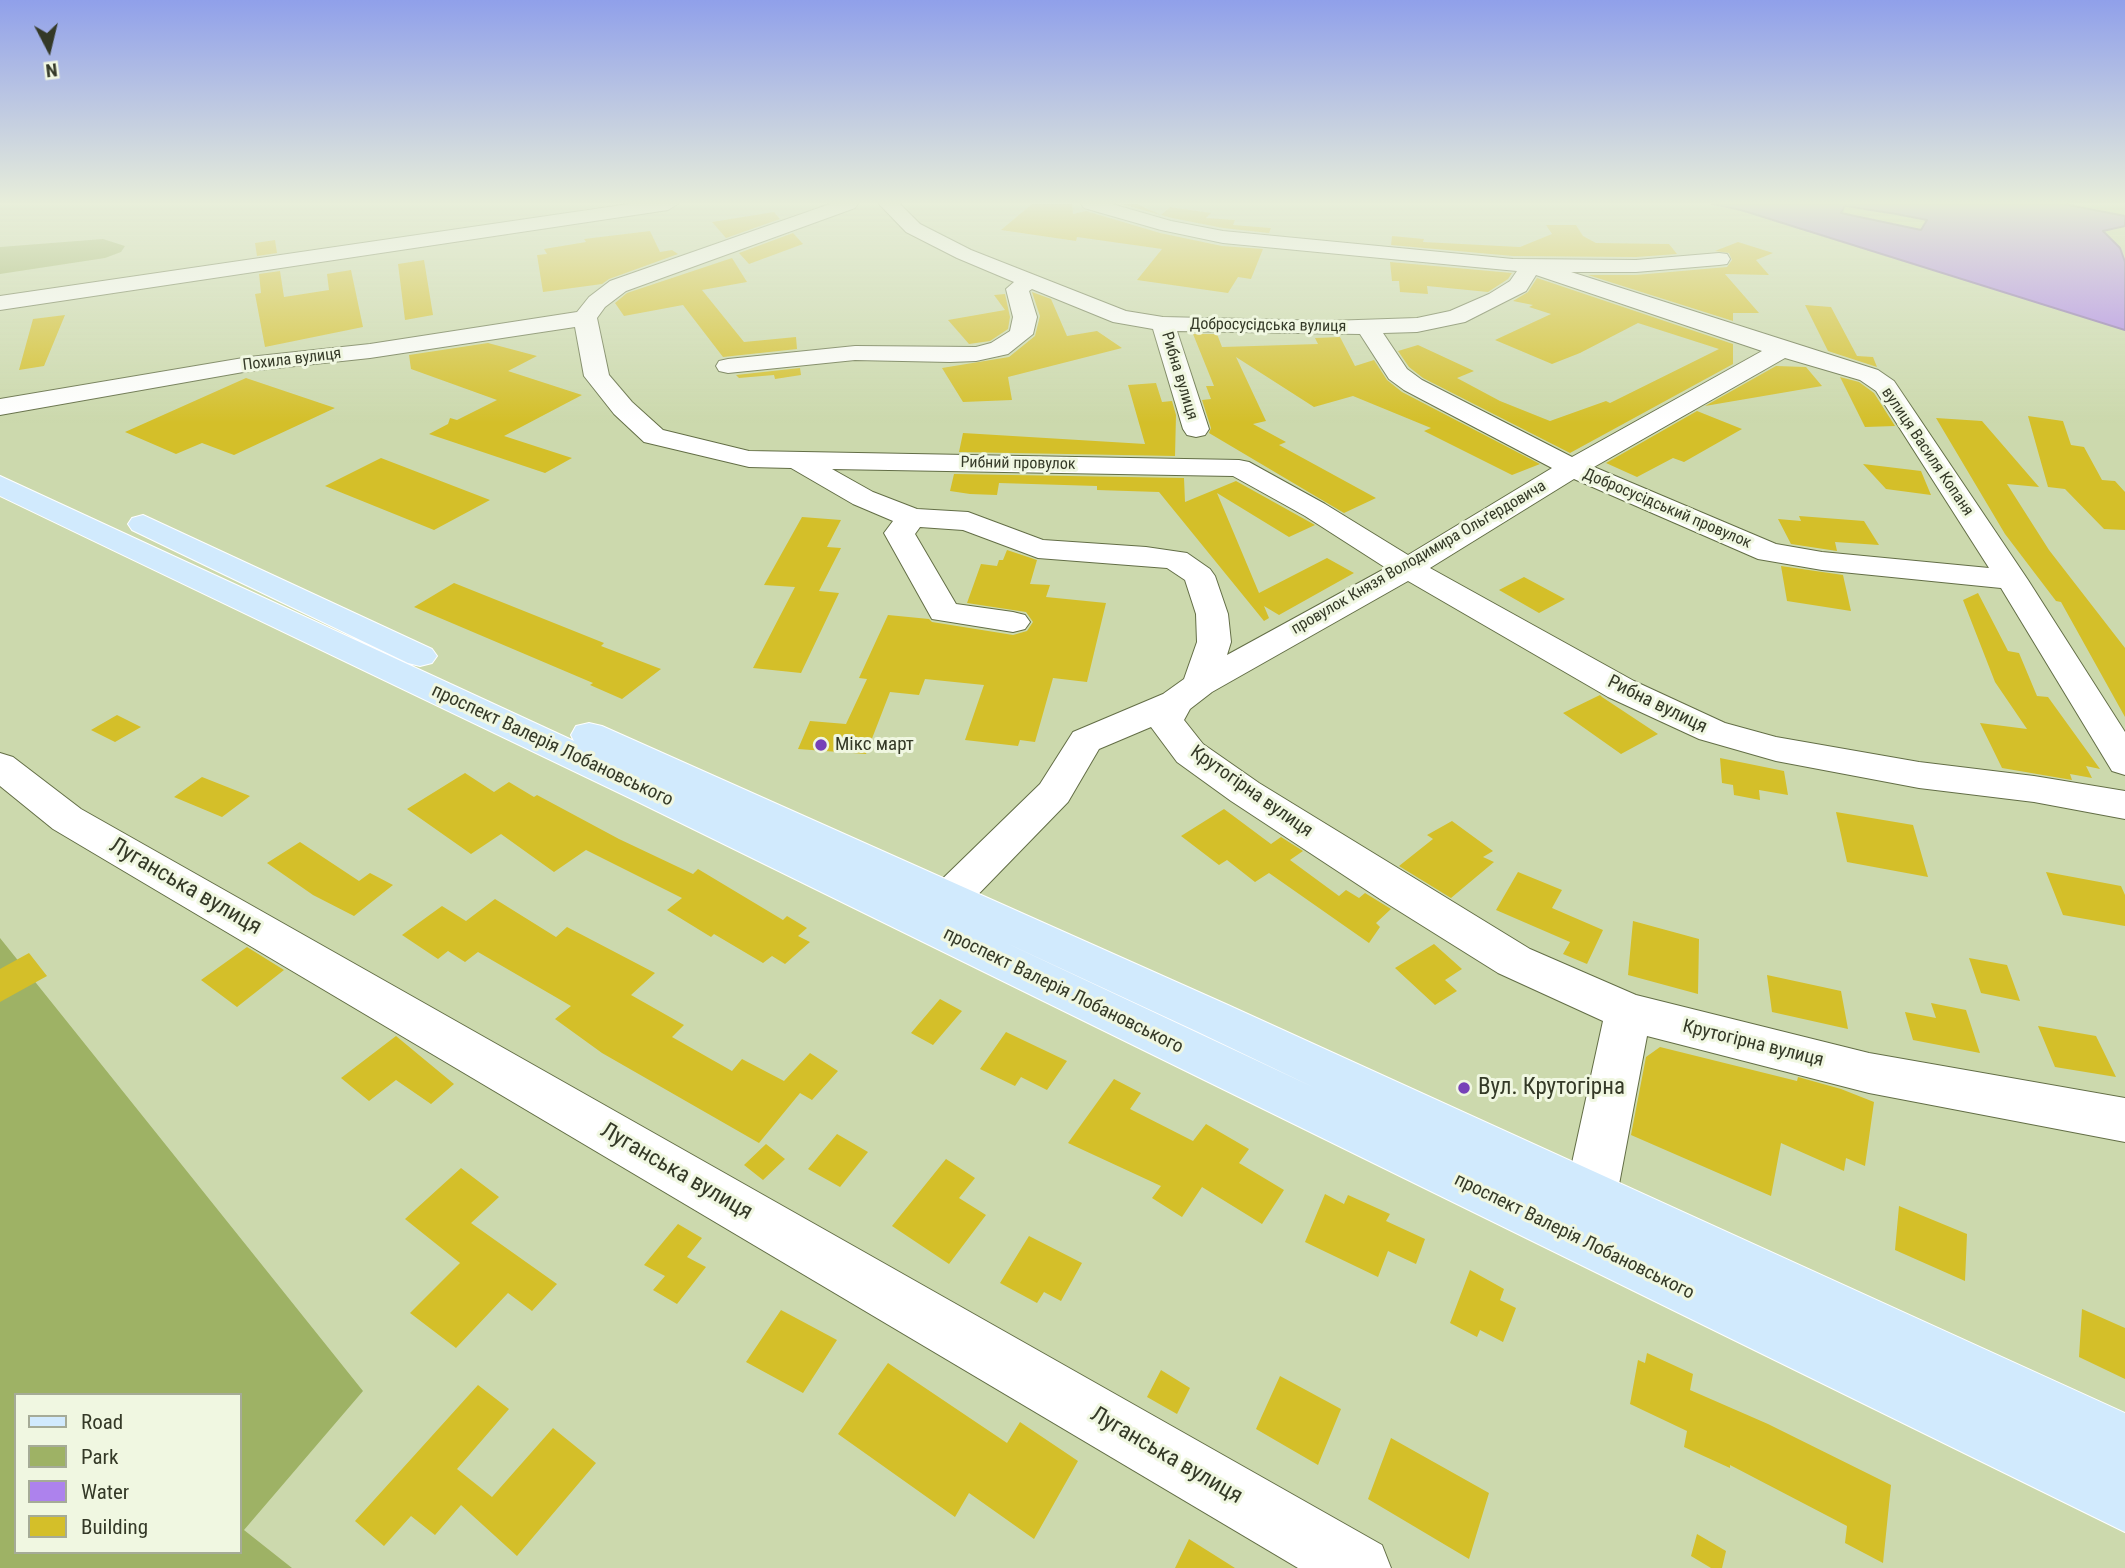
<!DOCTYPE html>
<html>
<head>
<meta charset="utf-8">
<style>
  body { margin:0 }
  #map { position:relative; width:2125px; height:1568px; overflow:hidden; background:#ccd9ad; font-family:"Roboto Condensed",sans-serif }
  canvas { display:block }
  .legend { position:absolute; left:14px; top:1393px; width:228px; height:161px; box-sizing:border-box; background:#f0f7e1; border:2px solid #a5ab97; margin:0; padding:9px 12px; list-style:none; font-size:21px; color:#343927 }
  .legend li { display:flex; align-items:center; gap:14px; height:35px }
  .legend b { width:35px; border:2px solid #a5ab97 }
  .north { position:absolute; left:14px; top:14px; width:70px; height:70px; -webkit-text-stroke:5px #f0f7e1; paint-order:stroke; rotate:173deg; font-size:19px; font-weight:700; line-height:28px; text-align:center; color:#343927 }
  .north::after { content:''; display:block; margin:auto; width:24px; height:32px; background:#343927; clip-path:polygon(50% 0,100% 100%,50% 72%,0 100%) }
</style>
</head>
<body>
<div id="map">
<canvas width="2125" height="1568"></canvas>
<ul class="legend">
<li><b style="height:9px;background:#d1eafd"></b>Road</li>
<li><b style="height:19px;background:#9eb265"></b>Park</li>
<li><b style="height:19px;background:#ad82ed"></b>Water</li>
<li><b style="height:19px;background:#d4bf29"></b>Building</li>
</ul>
<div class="north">N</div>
</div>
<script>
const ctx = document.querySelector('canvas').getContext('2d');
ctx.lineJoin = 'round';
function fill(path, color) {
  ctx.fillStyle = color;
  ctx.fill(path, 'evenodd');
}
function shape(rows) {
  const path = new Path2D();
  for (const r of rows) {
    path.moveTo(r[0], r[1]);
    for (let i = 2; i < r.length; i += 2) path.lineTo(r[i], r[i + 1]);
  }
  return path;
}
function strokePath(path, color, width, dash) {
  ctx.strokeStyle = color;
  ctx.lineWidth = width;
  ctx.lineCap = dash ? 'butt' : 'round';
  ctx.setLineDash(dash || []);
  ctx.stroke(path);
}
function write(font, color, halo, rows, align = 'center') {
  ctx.font = font + ' "Roboto Condensed",sans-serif';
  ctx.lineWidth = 6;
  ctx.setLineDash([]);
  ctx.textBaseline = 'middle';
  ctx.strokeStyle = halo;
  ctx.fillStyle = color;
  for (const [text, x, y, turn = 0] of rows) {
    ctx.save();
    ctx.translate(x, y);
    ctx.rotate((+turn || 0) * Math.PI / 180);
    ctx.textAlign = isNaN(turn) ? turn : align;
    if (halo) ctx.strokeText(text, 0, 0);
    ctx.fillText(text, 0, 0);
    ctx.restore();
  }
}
fill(shape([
  [103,239,125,246,121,252,105,258,0,274,0,247],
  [0,938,363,1391,244,1530,292,1568,0,1568],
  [16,1395,240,1395,240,1552,16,1552]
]), '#9eb265');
const water = shape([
  [1712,204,2064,204,2125,216,2125,226,2103,231,2120,248,2125,262,2125,330,1741,210,1712,204],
  [1845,206,1896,214,1927,220,1921,230,1841,213,1845,206]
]);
fill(water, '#ad82ed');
strokePath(water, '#896cb2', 2);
fill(shape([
  [1032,204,1072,204,1073,214,1086,211,1160,233,1222,246,1263,249,1251,279,1238,277,1228,293,1137,280,1162,249,1077,237,1076,241,1001,230],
  [1121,204,1137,204,1161,215,1170,207,1211,213,1206,218,1235,220,1233,225,1271,228,1269,233,1223,228,1172,218],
  [774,212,780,219,726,238,712,222],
  [1546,225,1576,225,1583,236,1596,243,1669,244,1677,254,1636,257,1513,256,1391,245,1392,236,1424,239,1423,242,1520,247,1552,234],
  [650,231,660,252,672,250,678,254,609,279,602,284,543,292,537,255,547,254,544,249,586,242,584,239],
  [793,233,803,244,749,264,739,253],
  [275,240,277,253,257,256,255,243],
  [1738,242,1773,253,1756,260,1769,275,1725,274,1759,313,1733,313,1733,321,1588,275,1636,275,1727,267,1732,260,1729,253,1715,251],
  [732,258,747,282,702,290,744,342,796,337,797,349,723,357,683,305,624,316,615,303,627,293],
  [424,260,433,315,405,320,398,264],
  [1390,262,1512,273,1508,279,1488,292,1427,286,1428,294,1400,292,1399,281,1392,281],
  [351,270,363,327,265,347,255,294,261,293,259,274,280,271,284,297,329,290,327,274],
  [1537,278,1733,344,1733,364,1570,453,1423,378,1409,367,1398,351,1418,345,1474,371,1457,378,1500,401,1550,421,1606,401,1610,403,1719,349,1638,323,1580,353,1552,364,1495,340,1551,314,1529,307,1533,305,1513,301,1528,292],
  [1032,292,1051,299,1067,336,1097,331,1122,348,1008,377,1012,400,963,402,942,368,1009,357,1035,336,1040,316],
  [1005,294,1010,317,1008,329,990,341,969,344,948,320,1005,310,994,295],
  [1805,305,1831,307,1857,356,1873,357,1877,367,1828,351],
  [65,315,44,366,19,370,33,319],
  [1193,334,1217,334,1222,347,1318,344,1315,338,1340,337,1355,366,1374,360,1387,380,1402,392,1540,464,1512,475,1424,431,1431,428,1353,396,1314,407,1236,357,1266,421,1253,424,1286,442,1279,445,1376,498,1344,513,1209,433,1211,428,1202,400,1211,399,1206,386,1214,386],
  [488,343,537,356,508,371,582,395,504,436,572,458,545,473,429,434,448,424,450,418,457,420,497,400,411,369,409,355],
  [1776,366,1806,367,1822,386,1705,406],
  [800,368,801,375,775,379,774,375,739,378,736,375],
  [1840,377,1859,382,1874,393,1895,426,1865,427],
  [246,378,335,408,234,455,202,443,176,454,125,432],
  [1156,383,1162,402,1172,401,1176,415,1175,456,959,452,963,433,1145,444,1128,385],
  [1697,411,1742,429,1684,462,1673,458,1637,477,1606,463],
  [2028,416,2063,421,2071,445,2084,447,2102,480,2115,481,2125,492,2125,530,2104,529,2065,489,2048,487],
  [1936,418,1982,421,2039,487,2007,484,2049,550,2125,648,2125,717,2061,602,2056,601,2005,534],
  [381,458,490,500,434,530,325,486],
  [1863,464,1921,471,1931,495,1886,489],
  [954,474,1184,478,1185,502,1236,481,1315,525,1289,537,1217,493,1259,593,1327,558,1354,573,1279,615,1264,606,1269,618,1264,621,1159,492,1097,490,1097,486,999,483,997,495,970,494,950,491],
  [1799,516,1864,521,1879,545,1835,542,1837,551,1791,544,1778,519,1801,521],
  [802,517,841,520,827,547,841,548,819,591,839,593,801,673,753,668,795,587,764,585],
  [1007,550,1037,560,1030,584,1050,585,1046,597,1106,603,1087,682,1053,678,1035,742,1020,740,1018,746,965,740,984,685,925,679,919,695,890,692,866,754,798,749,810,721,846,724,867,679,859,678,888,615,929,619,932,622,1013,635,1027,631,1033,622,1026,612,967,603,981,564,997,566,999,560,1003,560],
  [1781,566,1843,575,1851,611,1787,601],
  [1524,577,1565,599,1539,613,1499,590],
  [454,583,604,643,601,646,661,669,622,699,590,685,593,683,414,607],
  [1978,593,2008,651,2019,653,2037,696,2048,697,2100,769,2086,766,2092,778,2070,774,2072,780,2002,768,1980,723,2027,729,1995,682,1963,600],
  [1600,695,1602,697,1658,734,1621,754,1563,713],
  [117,715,141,727,115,742,91,730],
  [1720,758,1784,771,1788,795,1759,790,1760,800,1734,795,1733,785,1722,783],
  [465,773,494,792,509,782,534,797,537,795,619,839,693,874,698,869,783,920,787,916,807,928,798,936,810,942,785,964,772,956,763,963,714,934,711,937,667,910,682,898,586,850,554,872,501,834,471,854,407,809],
  [202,777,250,796,222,817,174,797],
  [1224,809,1271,844,1281,837,1303,851,1290,860,1339,896,1346,890,1359,898,1365,893,1391,909,1376,923,1380,927,1369,943,1269,873,1255,882,1227,860,1219,865,1181,836],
  [1836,812,1913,825,1928,877,1847,862],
  [1452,821,1493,851,1483,857,1494,862,1451,898,1399,866,1433,839,1427,835],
  [300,842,359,881,370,873,393,885,354,916,313,895,267,863],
  [1518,872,1562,890,1552,908,1603,930,1587,964,1563,954,1570,942,1496,910],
  [2046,872,2121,886,2125,895,2125,926,2063,915],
  [495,899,556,937,567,927,655,973,631,995,684,1025,672,1037,732,1071,742,1059,784,1081,810,1053,838,1071,812,1100,800,1093,759,1143,602,1053,555,1019,571,1006,478,952,465,962,448,951,438,959,402,935,442,906,466,921],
  [1633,921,1699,939,1698,994,1628,975],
  [1434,944,1462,969,1445,980,1457,991,1435,1005,1395,968],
  [247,947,284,970,237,1007,201,980],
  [29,953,47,976,0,1002,0,969],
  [1969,958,2007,965,2020,1001,1981,993],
  [1767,975,1841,991,1848,1029,1772,1012],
  [940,999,962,1011,933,1045,911,1033],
  [1931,1003,1966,1010,1980,1053,1913,1040,1905,1012,1936,1018],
  [2038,1026,2096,1036,2116,1077,2055,1067],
  [1006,1032,1067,1061,1047,1090,1021,1077,1015,1086,980,1069],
  [396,1036,454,1084,431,1104,396,1080,369,1101,341,1078],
  [1660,1047,1797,1081,1798,1077,1841,1089,1874,1102,1865,1166,1846,1158,1844,1171,1781,1143,1771,1196,1631,1135,1646,1057],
  [1114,1079,1141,1093,1130,1109,1193,1141,1206,1124,1249,1149,1239,1163,1284,1190,1262,1224,1202,1187,1182,1217,1152,1198,1161,1186,1068,1143],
  [837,1134,868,1152,840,1187,808,1169],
  [766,1144,785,1159,763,1180,744,1165],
  [946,1159,975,1178,959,1198,986,1215,949,1264,892,1226],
  [461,1168,499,1197,471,1223,557,1284,532,1311,508,1293,456,1348,410,1313,460,1263,405,1219],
  [1325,1194,1344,1204,1348,1195,1390,1214,1386,1221,1425,1239,1416,1264,1388,1251,1378,1277,1305,1242],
  [1899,1206,1967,1234,1965,1281,1895,1250],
  [678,1224,702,1238,687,1257,706,1267,677,1304,653,1290,665,1276,644,1265],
  [1029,1236,1082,1263,1061,1301,1044,1292,1037,1303,1000,1283],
  [1470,1270,1504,1289,1500,1300,1516,1308,1503,1342,1480,1330,1477,1337,1450,1323],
  [2082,1309,2125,1328,2125,1379,2079,1357],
  [781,1310,837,1340,803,1393,746,1362],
  [1647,1353,1693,1374,1690,1390,1768,1424,1891,1485,1883,1563,1845,1543,1847,1526,1730,1465,1730,1468,1684,1447,1687,1431,1630,1404,1638,1360,1645,1363],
  [888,1363,1007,1443,1020,1422,1078,1461,1034,1539,969,1493,955,1517,838,1434],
  [1161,1370,1190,1388,1177,1414,1147,1397],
  [1280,1376,1341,1409,1318,1465,1256,1429],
  [478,1385,509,1409,457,1469,492,1497,553,1428,596,1463,517,1556,461,1505,435,1535,411,1516,384,1546,355,1521],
  [1391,1438,1489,1493,1469,1559,1368,1499],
  [1697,1534,1726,1551,1722,1568,1711,1568,1691,1556],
  [1189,1539,1235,1568,1175,1568]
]), '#d4bf29');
const minor = shape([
  [629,204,678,204,668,210,0,310,0,296,629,204],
  [830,204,858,204,855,208,626,291,605,307,597,318,609,375,632,402,663,430,749,451,1239,460,1249,462,1325,504,1408,555,1552,468,1404,390,1389,379,1360,334,1177,331,1209,429,1205,435,1196,437,1187,435,1183,429,1153,329,1113,322,1032,289,1029,291,1037,317,1033,334,1008,354,999,356,976,361,950,362,855,360,728,373,719,371,716,366,719,361,728,359,855,346,976,347,991,343,1010,331,1013,317,1006,289,1014,282,957,258,906,232,879,204,900,204,920,224,971,250,1126,311,1163,317,1329,321,1417,318,1450,311,1489,294,1510,281,1517,271,1223,243,1161,230,1084,208,1081,204,1112,204,1171,221,1223,231,1513,259,1636,260,1719,253,1727,254,1730,259,1727,264,1719,265,1636,272,1571,272,1878,370,1894,381,2028,580,2125,732,2125,775,2112,771,2001,588,1822,570,1758,559,1574,479,1430,568,1634,681,1725,723,1776,737,1919,762,2034,776,2125,791,2125,819,2034,802,1919,788,1776,761,1699,739,1608,697,1408,581,1212,692,1190,709,1184,720,1203,744,1259,783,1530,949,1636,995,1869,1053,2125,1098,2125,1142,1869,1093,1647,1036,1617,1195,1609,1212,1591,1219,1573,1212,1565,1195,1603,1021,1498,973,1383,901,1231,801,1177,762,1151,727,1099,749,1068,802,963,910,948,915,933,910,927,899,933,888,1040,784,1073,732,1163,694,1184,679,1197,642,1196,614,1185,580,1167,568,1038,558,963,530,920,527,915,534,956,604,1013,612,1025,615,1030,622,1025,629,1013,632,932,619,884,533,893,521,853,504,791,468,749,467,644,442,614,414,584,376,575,327,370,358,249,371,0,415,0,399,249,357,370,344,577,312,589,297,610,281,830,204],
  [1536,275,1762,351,1572,457,1422,380,1407,369,1383,333,1417,332,1465,322,1526,291,1536,275],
  [1785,358,1860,380,1876,391,1989,568,1822,552,1776,544,1594,467,1785,358],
  [832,469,1233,476,1305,516,1386,568,1227,655,1231,642,1228,614,1215,576,1210,569,1187,553,1146,547,1043,540,968,512,917,509,873,492,832,469],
  [0,753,13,757,81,809,1382,1545,1391,1568,1298,1568,53,829,0,786,0,753]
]);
const major = shape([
  [0,476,574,741,571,735,576,726,589,723,602,726,1228,1005,2125,1413,2125,1532,634,800,0,496,0,476],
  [1002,941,1196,1031,1315,1088,1002,941],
  [143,515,432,649,437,656,432,663,420,666,408,663,132,530,128,524,132,518,143,515]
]);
strokePath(minor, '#636e46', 2);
strokePath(major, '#fff', 2);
fill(minor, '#fff');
fill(major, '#d1eafd');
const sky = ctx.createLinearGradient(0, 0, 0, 423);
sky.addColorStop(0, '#90a0ea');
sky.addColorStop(0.48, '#e8eeda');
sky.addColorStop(1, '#e8eeda00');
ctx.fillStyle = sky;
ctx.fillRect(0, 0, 2125, 423);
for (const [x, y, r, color] of [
  [821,745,7,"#7741b8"],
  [1464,1088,7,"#7741b8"]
]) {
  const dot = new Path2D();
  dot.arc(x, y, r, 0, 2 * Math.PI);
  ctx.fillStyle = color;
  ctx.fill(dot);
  strokePath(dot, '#f0f7e1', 2.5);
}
write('16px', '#343927', '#f0f7e1', [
  ["Добросусідська вулиця",1268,326,1],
  ["Похила вулиця",292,360,-7],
  ["Рибна вулиця",1179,376,73],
  ["вулиця Василя Копаня",1927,452,56],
  ["Рибний провулок",1018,464,1],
  ["Добросусідський провулок",1667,509,23],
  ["провулок Князя Володимира Ольґердовича",1419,558,-30]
]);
write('19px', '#343927', '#f0f7e1', [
  ["Рибна вулиця",1657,705,26],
  ["проспект Валерія Лобановського",552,746,25],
  ["Крутогірна вулиця",1251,792,35],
  ["проспект Валерія Лобановського",1063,991,26],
  ["Крутогірна вулиця",1753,1044,14],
  ["проспект Валерія Лобановського",1574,1237,26]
]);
write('19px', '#343927', '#f0f7e1', [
  ["Мікс март",835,745]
], 'left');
write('23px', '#343927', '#f0f7e1', [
  ["Луганська вулиця",185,887,30],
  ["Луганська вулиця",676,1172,30],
  ["Луганська вулиця",1166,1456,30]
]);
write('23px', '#343927', '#f0f7e1', [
  ["Вул. Крутогірна",1478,1088]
], 'left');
</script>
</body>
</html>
